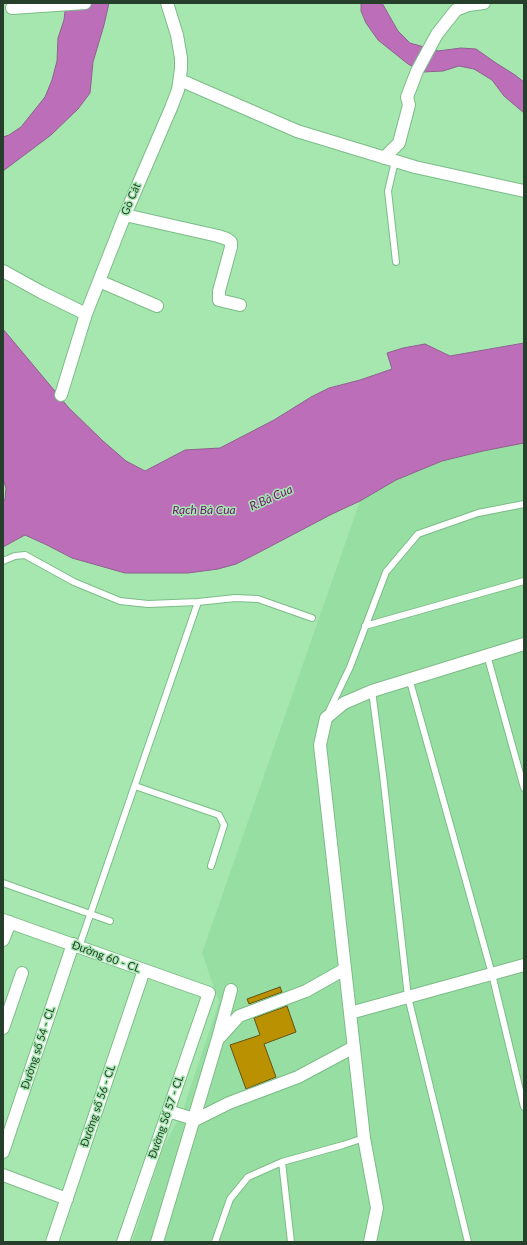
<!DOCTYPE html>
<html>
<head>
<meta charset="utf-8">
<style>
  body { margin:0 }
  #map { position:relative; width:527px; height:1245px; overflow:hidden; background:#a6e7b0; font-family:Lato,sans-serif }
  canvas { display:block }
  .frame { position:absolute; inset:0; border:4px solid #253f2a; pointer-events:none }
</style>
</head>
<body>
<div id="map">
<canvas width="527" height="1245"></canvas>
<div class="frame"></div>
</div>
<script>
const ctx = document.querySelector('canvas').getContext('2d');
ctx.lineJoin = 'round';
function fill(path, color) {
  ctx.fillStyle = color;
  ctx.fill(path, 'evenodd');
}
function shape(rows) {
  const path = new Path2D();
  for (const r of rows) {
    path.moveTo(r[0], r[1]);
    for (let i = 2; i < r.length; i += 2) path.lineTo(r[i], r[i + 1]);
  }
  return path;
}
function strokePath(path, color, width, dash) {
  ctx.strokeStyle = color;
  ctx.lineWidth = width;
  ctx.lineCap = dash ? 'butt' : 'round';
  ctx.setLineDash(dash || []);
  ctx.stroke(path);
}
function write(font, color, halo, rows, align = 'center') {
  ctx.font = font + ' Lato,sans-serif';
  ctx.lineWidth = 3;
  ctx.setLineDash([]);
  ctx.textBaseline = 'middle';
  ctx.strokeStyle = halo;
  ctx.fillStyle = color;
  for (const [text, x, y, turn = 0] of rows) {
    ctx.save();
    ctx.translate(x, y);
    ctx.rotate((+turn || 0) * Math.PI / 180);
    ctx.textAlign = isNaN(turn) ? turn : align;
    if (halo) ctx.strokeText(text, 0, 0);
    ctx.fillText(text, 0, 0);
    ctx.restore();
  }
}
fill(shape([
  [524,443,524,1242,132,1242,163,1148,183,1110,219,1002,202,953,360,501,396,480,442,461,483,451]
]), '#97dea2');
const water = shape([
  [66,3,109,3,104,25,93,62,90,93,78,109,51,135,3,171,3,137,9,135,21,127,45,97,52,80,57,61,58,38,64,20,66,3],
  [361,3,382,3,398,31,410,43,438,51,461,48,476,49,496,63,515,75,524,82,524,113,504,96,492,80,474,69,459,66,443,71,423,72,408,64,378,40,366,23,361,11,361,3],
  [3,329,69,408,103,441,126,461,145,471,185,450,220,448,274,420,311,397,329,388,360,380,392,369,387,353,403,348,425,344,450,356,524,343,524,443,483,451,442,461,396,480,360,501,332,514,254,555,236,564,218,569,188,573,125,573,72,558,47,545,25,535,3,547,3,502,5,499,6,488,3,479,3,329]
]);
fill(water, '#bc6eb9');
strokePath(water, '#8f608e', 1);
const building = shape([
  [280,987,282,992,249,1004,247,999,280,987],
  [287,1006,296,1032,264,1044,276,1077,246,1089,230,1045,260,1035,254,1018,287,1006]
]);
fill(building, '#b99101');
strokePath(building, '#665116', 1);
const lane = shape([
  [395,161,388,191,396,262],
  [3,561,15,556,25,555,74,582,120,601,148,604,198,602,235,598,258,599,312,618],
  [365,626,524,581],
  [487,655,524,788],
  [409,678,492,974,524,1107],
  [372,691,383,775,408,997,468,1242],
  [329,711,350,667,386,572,418,534,478,513,524,504],
  [135,786,219,815,224,825,211,866],
  [3,883,110,921],
  [79,947,198,602],
  [282,1162,291,1242],
  [215,1242,230,1199,248,1177,282,1162,343,1145,364,1138]
]);
const street = shape([
  [12,8,85,3],
  [180,80,297,131,415,167,524,191],
  [384,158,399,143,409,105,407,97,417,71,437,34,456,10,468,5,484,3],
  [125,215,218,236,227,239,231,242,231,247,219,291,219,300,240,305],
  [3,271,41,292,86,314],
  [99,281,157,306],
  [61,395,86,314,125,215,171,108,178,90,181,69,181,58,177,35,167,3],
  [3,920,209,993,123,1242],
  [3,940,10,922],
  [350,1013,524,965],
  [3,1028,22,973],
  [220,1037,239,1016,306,991,345,969],
  [168,1111,194,1119],
  [193,1121,229,1103,298,1077,354,1047],
  [3,1152,73,944],
  [3,1175,67,1199],
  [52,1242,144,970],
  [157,1242,218,1038,231,990],
  [370,1242,377,1208,364,1138,320,745,326,718,344,703,372,691,524,644]
]);
strokePath(lane, '#7cbc87', 8);
strokePath(street, '#7cbc87', 14);
strokePath(lane, '#fff', 6);
strokePath(street, '#fff', 12);
write('11px', '#253f2a', '#a6e7b0', [
  ["Gò Cát",131,199,-67],
  ["Đường 60 - CL",106,957,20],
  ["Đường số 54 - CL",38,1048,-72],
  ["Đường số 56 - CL",98,1106,-71],
  ["Đường Số 57 - CL",166,1117,-71]
]);
write('italic 12px', '#731172', '#a6e7b0', [
  ["R.Bà Cua",271,498,-24],
  ["Rạch Bà Cua",204,510]
]);
</script>
</body>
</html>
